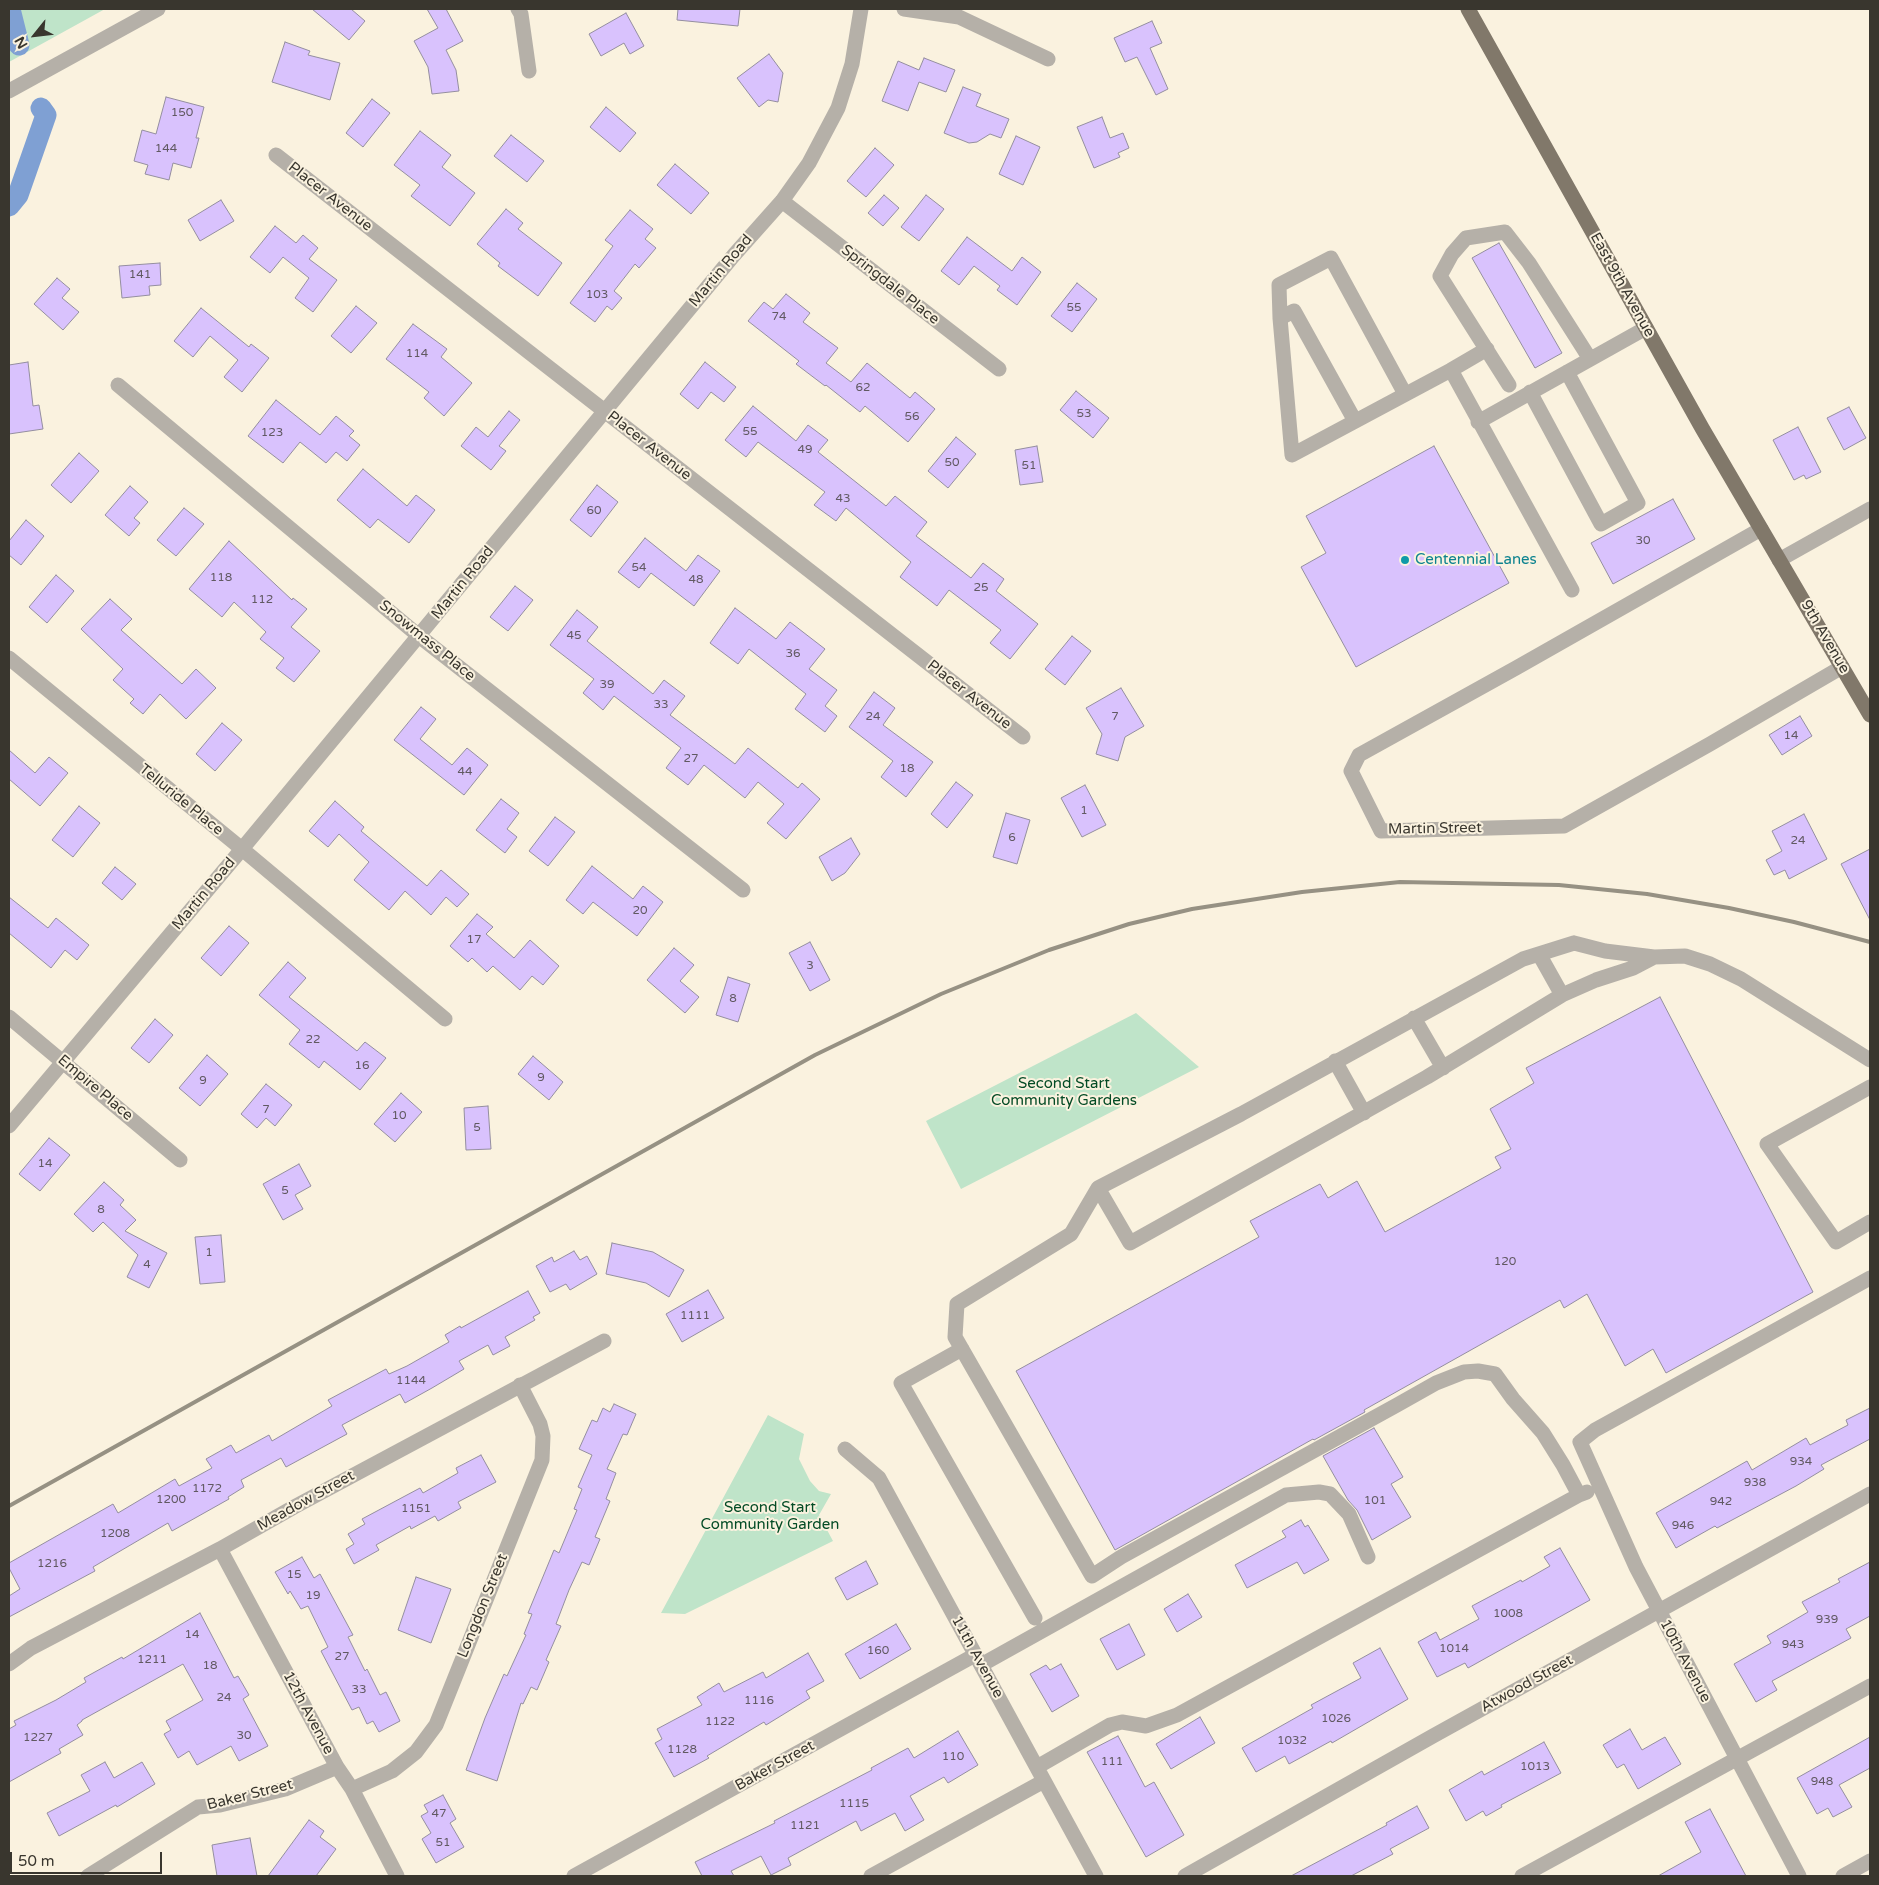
<!DOCTYPE html>
<html>
<head>
<meta charset="utf-8">
<style>
  body { margin:0 }
  #map { position:relative; width:1879px; height:1885px; overflow:hidden; background:#faf2df; font-family:"Varela Round",sans-serif }
  canvas { display:block }
  .frame { position:absolute; inset:0; border:10px solid #39362e; pointer-events:none }
  .north { position:absolute; left:10px; top:10px; width:50px; height:50px; -webkit-text-stroke:4px #faf2df; paint-order:stroke; rotate:241deg; font-size:14px; font-weight:700; line-height:20px; text-align:center; color:#39362e }
  .north::after { content:''; display:block; margin:auto; width:18px; height:22px; background:#39362e; clip-path:polygon(50% 0,100% 100%,50% 72%,0 100%) }
  .scale { position:absolute; left:10px; top:1852px; width:152px; height:22px; box-sizing:border-box; border:2px solid #39362e; border-top:0; padding-left:6px; font-size:15px; line-height:18px; white-space:nowrap; color:#39362e; -webkit-text-stroke:4px #faf2df; paint-order:stroke }
</style>
</head>
<body>
<div id="map">
<canvas width="1879" height="1885"></canvas>
<div class="frame"></div>
<div class="north">N</div>
<div class="scale">50 m</div>
</div>
<script>
const ctx = document.querySelector('canvas').getContext('2d');
ctx.lineJoin = 'round';
function fill(path, color) {
  ctx.fillStyle = color;
  ctx.fill(path, 'evenodd');
}
function shape(rows) {
  const path = new Path2D();
  for (const r of rows) {
    path.moveTo(r[0], r[1]);
    for (let i = 2; i < r.length; i += 2) path.lineTo(r[i], r[i + 1]);
  }
  return path;
}
function strokePath(path, color, width, dash) {
  ctx.strokeStyle = color;
  ctx.lineWidth = width;
  ctx.lineCap = dash ? 'butt' : 'round';
  ctx.setLineDash(dash || []);
  ctx.stroke(path);
}
function write(font, color, halo, rows, align = 'center') {
  ctx.font = font + ' "Varela Round",sans-serif';
  ctx.lineWidth = 4;
  ctx.setLineDash([]);
  ctx.textBaseline = 'middle';
  ctx.strokeStyle = halo;
  ctx.fillStyle = color;
  for (const [text, x, y, turn = 0] of rows) {
    ctx.save();
    ctx.translate(x, y);
    ctx.rotate((+turn || 0) * Math.PI / 180);
    ctx.textAlign = isNaN(turn) ? turn : align;
    if (halo) ctx.strokeText(text, 0, 0);
    ctx.fillText(text, 0, 0);
    ctx.restore();
  }
}
fill(shape([
  [9,9,105,9,9,62],
  [1136,1013,1199,1067,961,1189,926,1121],
  [768,1415,804,1434,799,1459,810,1481,819,1491,831,1494,819,1515,833,1541,685,1614,661,1613]
]), '#bfe4c9');
strokePath(shape([
  [10,9,19,45],
  [9,206,18,195,46,115,41,108]
]), '#7fa0d3', 21);
const building = shape([
  [312,9,351,9,365,21,349,40,312,9],
  [427,9,446,9,463,41,446,50,456,70,459,91,432,94,428,67,414,41,438,28,427,9],
  [678,9,740,9,738,26,677,20,678,9],
  [626,13,644,46,630,54,624,43,601,56,589,34,626,13],
  [1152,21,1162,43,1150,48,1168,89,1156,95,1137,57,1125,62,1114,38,1152,21],
  [285,42,310,51,308,55,340,63,330,100,272,82,285,42],
  [769,54,783,73,778,102,768,100,759,107,737,78,769,54],
  [924,58,955,70,946,92,919,82,908,111,882,101,898,61,919,70,924,58],
  [963,87,981,94,976,106,1009,119,1001,138,990,134,977,142,969,143,944,133,963,87],
  [166,97,204,107,196,138,199,138,191,168,173,163,169,180,145,174,148,165,134,161,142,130,156,134,166,97],
  [372,99,390,113,363,147,346,133,372,99],
  [606,107,636,133,620,152,590,127,606,107],
  [1102,117,1110,138,1123,133,1129,148,1118,153,1120,157,1094,168,1077,127,1102,117],
  [420,131,451,155,442,167,475,193,450,226,411,196,420,185,394,165,420,131],
  [511,135,544,161,527,182,494,156,511,135],
  [1016,136,1040,147,1023,185,999,174,1016,136],
  [875,148,894,165,866,197,847,181,875,148],
  [675,164,709,193,691,214,657,185,675,164],
  [884,195,899,208,883,226,868,213,884,195],
  [926,195,944,209,919,241,901,227,926,195],
  [221,200,234,221,200,241,188,220,221,200],
  [506,209,523,223,518,229,562,263,538,296,498,266,500,263,477,244,506,209],
  [630,210,653,229,645,239,656,248,639,268,635,264,614,291,622,298,612,310,607,306,595,322,570,303,613,246,605,240,630,210],
  [275,226,296,243,303,235,318,248,309,259,337,280,313,312,295,298,309,278,283,257,270,273,250,257,275,226],
  [967,237,1012,271,1022,257,1041,272,1017,305,997,290,1000,286,974,266,959,285,941,271,967,237],
  [1499,243,1562,353,1535,368,1472,258,1499,243],
  [160,263,161,285,149,286,150,295,122,298,119,266,160,263],
  [57,278,70,289,62,298,79,312,63,330,34,304,57,278],
  [1077,283,1097,299,1072,332,1051,316,1077,283],
  [786,294,810,313,803,322,838,348,826,363,851,382,867,363,910,398,915,392,935,409,908,442,865,406,860,412,826,385,825,386,796,364,799,361,748,321,764,302,773,309,786,294],
  [356,306,377,323,351,353,331,336,356,306],
  [201,308,249,347,251,344,269,358,242,392,224,377,238,360,210,336,193,357,174,341,201,308],
  [413,324,447,349,441,357,472,383,444,416,424,398,429,392,386,359,413,324],
  [28,362,33,406,39,405,43,429,9,434,9,365,28,362],
  [705,362,736,387,724,402,711,392,698,409,680,394,705,362],
  [1076,391,1109,418,1093,438,1060,410,1076,391],
  [276,400,320,435,336,416,354,431,349,436,360,445,347,461,336,452,326,463,300,442,283,463,248,436,276,400],
  [753,406,796,441,808,425,828,440,818,452,886,506,895,496,927,522,916,536,971,578,983,563,1004,579,996,591,1038,624,1010,659,990,643,1001,630,949,590,937,606,900,577,911,562,846,508,836,521,814,505,825,492,758,442,746,457,725,440,753,406],
  [1849,407,1866,438,1844,450,1827,418,1849,407],
  [509,411,520,420,499,446,506,451,491,470,461,446,476,427,488,437,509,411],
  [1798,427,1821,472,1806,479,1804,475,1794,480,1773,440,1798,427],
  [956,437,976,454,948,488,928,471,956,437],
  [1037,446,1043,482,1020,485,1015,450,1037,446],
  [1434,446,1509,583,1356,667,1301,567,1326,553,1306,516,1434,446],
  [79,453,99,471,71,503,51,485,79,453],
  [363,469,407,506,416,495,435,510,409,543,378,519,370,528,337,500,363,469],
  [597,485,618,502,591,537,570,520,597,485],
  [130,486,148,502,134,518,140,523,129,536,105,515,130,486],
  [1673,499,1695,539,1613,584,1591,543,1673,499],
  [184,508,204,524,176,556,157,540,184,508],
  [26,520,44,536,21,565,9,555,9,541,26,520],
  [645,538,686,571,698,555,720,571,694,606,651,573,639,588,618,572,645,538],
  [229,541,292,600,293,598,307,609,291,627,320,651,294,682,276,668,284,658,260,639,266,632,234,602,222,617,189,589,229,541],
  [56,575,74,591,47,623,29,607,56,575],
  [515,586,533,600,508,631,490,617,515,586],
  [110,599,132,619,121,630,182,684,196,669,216,688,186,719,160,694,143,714,130,703,134,699,113,680,123,669,81,629,110,599],
  [735,608,776,639,790,622,825,649,809,669,837,690,825,706,837,716,825,732,795,709,806,694,749,649,738,664,710,643,735,608],
  [577,610,598,627,587,641,653,694,664,680,685,696,670,715,735,764,748,748,798,788,802,783,820,799,786,839,767,823,784,804,758,782,745,798,704,765,688,785,666,768,681,748,614,696,603,710,583,693,594,679,550,645,577,610],
  [1072,636,1091,651,1065,685,1045,669,1072,636],
  [1121,688,1144,726,1125,737,1118,761,1096,754,1102,734,1086,708,1121,688],
  [874,692,895,708,883,725,933,762,906,797,881,777,893,761,849,727,874,692],
  [421,707,436,719,420,739,452,765,467,748,488,765,464,795,394,740,421,707],
  [1800,716,1812,736,1782,755,1769,735,1800,716],
  [222,723,242,740,215,771,196,754,222,723],
  [9,750,35,773,49,757,68,773,40,806,9,779,9,750],
  [956,782,973,795,947,828,931,814,956,782],
  [1085,785,1106,825,1082,837,1061,798,1085,785],
  [501,799,519,813,507,829,517,837,505,853,476,830,501,799],
  [335,801,364,827,361,831,427,886,441,870,469,894,457,907,446,897,431,915,405,891,389,910,354,880,369,862,339,834,328,847,309,831,335,801],
  [79,806,100,823,73,857,52,840,79,806],
  [1006,813,1030,820,1017,864,993,857,1006,813],
  [1804,814,1827,859,1789,879,1785,870,1774,875,1766,860,1782,851,1772,831,1804,814],
  [555,817,575,832,548,866,529,851,555,817],
  [851,838,860,854,845,873,832,881,819,857,851,838],
  [1870,849,1870,920,1841,864,1870,849],
  [592,866,633,899,643,886,663,902,637,936,593,902,583,914,566,900,592,866],
  [115,867,136,884,122,900,102,883,115,867],
  [9,897,48,928,56,918,89,945,77,960,65,950,51,968,9,933,9,897],
  [477,914,493,927,486,934,514,958,530,940,559,966,543,985,532,976,520,990,493,966,487,972,472,958,468,962,450,946,477,914],
  [229,926,249,943,221,976,201,958,229,926],
  [810,942,830,980,810,991,789,953,810,942],
  [674,948,694,965,680,981,699,997,685,1013,647,980,674,948],
  [288,962,306,978,289,997,357,1051,365,1042,386,1058,360,1090,324,1061,319,1068,289,1044,300,1030,259,995,288,962],
  [728,977,750,984,738,1022,716,1015,728,977],
  [1660,997,1813,1292,1666,1373,1653,1349,1625,1366,1587,1294,1564,1308,1560,1300,1364,1410,1365,1412,1314,1440,1313,1439,1115,1550,1016,1371,1259,1237,1250,1221,1320,1184,1328,1198,1357,1181,1385,1232,1501,1168,1495,1157,1511,1149,1490,1109,1534,1083,1526,1068,1660,997],
  [155,1019,173,1035,149,1063,131,1048,155,1019],
  [207,1055,228,1074,200,1106,179,1088,207,1055],
  [533,1056,563,1082,549,1100,518,1074,533,1056],
  [266,1084,292,1105,275,1126,266,1118,257,1128,241,1114,266,1084],
  [401,1093,422,1112,395,1142,374,1124,401,1093],
  [488,1106,491,1149,466,1150,464,1108,488,1106],
  [49,1138,70,1155,40,1191,19,1174,49,1138],
  [299,1164,311,1186,295,1195,303,1209,283,1220,263,1184,299,1164],
  [104,1182,124,1200,120,1205,136,1220,125,1231,167,1253,149,1288,127,1277,138,1255,103,1222,93,1232,74,1214,104,1182],
  [221,1235,225,1282,200,1284,195,1237,221,1235],
  [612,1243,653,1252,684,1270,669,1297,646,1283,606,1274,612,1243],
  [574,1251,580,1260,587,1256,597,1274,570,1290,566,1284,550,1292,536,1266,552,1257,554,1262,574,1251],
  [708,1290,724,1318,682,1342,666,1314,708,1290],
  [528,1291,540,1313,533,1317,535,1320,505,1337,510,1346,493,1355,488,1345,459,1361,464,1369,432,1388,405,1403,400,1394,342,1425,347,1434,286,1467,281,1458,241,1480,244,1487,228,1497,229,1499,172,1531,168,1523,93,1567,95,1571,9,1617,9,1596,20,1589,9,1568,9,1563,113,1504,118,1513,175,1479,179,1486,212,1468,206,1459,231,1445,236,1453,269,1435,272,1441,332,1406,328,1400,386,1369,389,1374,407,1366,449,1342,445,1335,460,1326,461,1328,528,1291],
  [614,1404,636,1414,627,1435,623,1434,607,1469,616,1473,606,1499,610,1501,595,1537,600,1539,589,1565,582,1562,569,1590,556,1624,561,1626,546,1660,549,1662,537,1690,531,1687,523,1704,521,1703,497,1781,466,1770,485,1718,504,1674,507,1676,526,1635,524,1634,532,1614,528,1613,554,1550,559,1553,577,1510,574,1509,582,1489,578,1487,592,1455,579,1449,592,1420,597,1422,603,1408,610,1412,614,1404],
  [1870,1408,1870,1439,1821,1465,1824,1469,1796,1486,1717,1528,1715,1526,1676,1548,1656,1513,1747,1461,1752,1470,1806,1438,1810,1445,1848,1425,1846,1420,1870,1408],
  [1374,1428,1403,1477,1391,1484,1411,1517,1372,1540,1357,1510,1348,1500,1323,1456,1374,1428],
  [481,1455,496,1482,458,1502,461,1508,438,1521,435,1516,411,1529,410,1526,376,1545,379,1550,354,1564,346,1549,354,1544,348,1534,365,1524,362,1519,420,1488,423,1493,458,1473,456,1468,481,1455],
  [1301,1520,1305,1527,1308,1525,1329,1560,1304,1574,1297,1562,1247,1588,1235,1565,1286,1537,1282,1531,1301,1520],
  [1560,1548,1590,1600,1468,1668,1465,1663,1437,1677,1418,1642,1436,1632,1440,1640,1479,1619,1472,1606,1521,1580,1522,1582,1550,1566,1544,1557,1560,1548],
  [302,1557,314,1578,320,1574,353,1635,348,1637,365,1671,367,1669,380,1695,386,1692,400,1721,379,1732,373,1721,367,1724,359,1707,352,1710,321,1651,328,1647,308,1606,301,1609,290,1591,288,1594,275,1572,302,1557],
  [866,1561,878,1584,847,1600,835,1578,866,1561],
  [1870,1562,1870,1616,1846,1629,1851,1638,1772,1681,1777,1690,1756,1702,1734,1664,1771,1643,1767,1636,1808,1612,1802,1602,1840,1582,1838,1579,1870,1562],
  [416,1577,451,1589,431,1643,398,1630,416,1577],
  [1188,1594,1202,1617,1177,1632,1164,1609,1188,1594],
  [200,1613,234,1678,238,1676,249,1695,243,1699,268,1746,239,1761,231,1746,197,1765,189,1751,178,1758,164,1734,171,1730,166,1721,203,1700,183,1664,82,1720,82,1721,77,1725,83,1735,59,1749,61,1753,9,1782,9,1729,16,1725,14,1721,56,1700,86,1682,84,1678,122,1657,123,1659,200,1613],
  [896,1624,911,1649,860,1679,845,1654,896,1624],
  [1129,1624,1145,1655,1117,1670,1100,1639,1129,1624],
  [1380,1648,1408,1699,1332,1743,1331,1741,1289,1764,1285,1756,1256,1772,1242,1748,1313,1708,1311,1705,1361,1678,1353,1663,1380,1648],
  [808,1653,824,1681,806,1691,810,1698,766,1725,764,1722,707,1756,709,1758,674,1777,655,1743,662,1739,657,1729,702,1705,697,1697,719,1683,724,1692,763,1672,766,1678,808,1653],
  [1061,1664,1079,1696,1052,1712,1030,1674,1046,1665,1050,1670,1061,1664],
  [1200,1717,1215,1743,1171,1769,1156,1744,1200,1717],
  [1630,1729,1642,1750,1665,1737,1681,1764,1638,1789,1624,1764,1617,1768,1603,1745,1630,1729],
  [958,1731,978,1765,948,1783,944,1777,910,1796,924,1820,905,1831,895,1813,861,1831,856,1821,788,1858,791,1865,771,1875,761,1856,731,1871,734,1876,702,1876,695,1862,775,1823,774,1821,872,1770,871,1768,908,1748,914,1758,958,1731],
  [1118,1736,1145,1787,1154,1782,1184,1835,1146,1857,1087,1752,1118,1736],
  [1870,1737,1870,1768,1839,1785,1852,1807,1833,1817,1828,1808,1817,1814,1797,1778,1870,1737],
  [1544,1742,1561,1773,1501,1805,1502,1807,1486,1816,1483,1811,1466,1821,1449,1790,1482,1771,1484,1775,1544,1742],
  [105,1762,114,1778,142,1762,155,1784,117,1807,116,1805,59,1836,47,1813,90,1791,81,1775,105,1762],
  [443,1795,456,1819,450,1823,464,1847,436,1863,422,1839,431,1833,421,1816,428,1812,424,1805,443,1795],
  [1417,1806,1429,1828,1390,1849,1393,1854,1351,1876,1291,1876,1387,1825,1386,1823,1417,1806],
  [1710,1809,1746,1876,1658,1876,1701,1852,1685,1822,1710,1809],
  [309,1820,324,1831,320,1837,336,1849,316,1876,268,1876,309,1820],
  [250,1838,257,1876,217,1876,212,1845,250,1838]
]);
fill(building, '#d9c2fd');
strokePath(building, '#948e9f', 1);
strokePath(shape([
  [518,9,521,14,529,71],
  [904,9,959,17,1048,59],
  [9,91,158,9],
  [276,155,1023,737],
  [782,201,999,369],
  [1280,318,1279,285,1331,258,1405,394],
  [1451,370,1487,349],
  [118,385,419,636,743,890],
  [1509,385,1440,276,1452,254,1466,238,1505,232,1529,263,1590,359],
  [1530,392,1601,524,1638,503,1567,372],
  [1355,421,1294,311,1280,318,1292,455,1451,370,1572,590],
  [1478,422,1646,328],
  [1761,529,1516,668,1359,755,1351,771,1381,831,1564,826,1710,744,1842,667],
  [1779,560,1870,509],
  [9,658,242,849,445,1019],
  [1574,943,1605,951,1654,957,1633,968,1596,980,1562,995,1427,1077,1130,1243,1098,1188,1241,1114,1523,959,1574,943],
  [1539,954,1562,995],
  [1654,957,1685,956,1710,964,1741,979,1870,1060],
  [9,1017,180,1160],
  [1414,1018,1443,1068],
  [1335,1061,1364,1113],
  [1870,1087,1767,1144,1836,1242,1870,1222],
  [9,1126,242,849,734,255,782,201,809,163,838,108,852,64,861,9],
  [1098,1188,1071,1234,957,1304,955,1337,1092,1576,1121,1557,1397,1405,1436,1383,1464,1372,1478,1371,1495,1374,1513,1399,1543,1433,1563,1465,1579,1495],
  [962,1349,901,1383,1035,1618],
  [845,1449,879,1478,1096,1876],
  [220,1549,337,1767,352,1789,397,1876],
  [9,1664,31,1648,220,1549,294,1507,604,1341],
  [981,1665,1286,1495,1319,1492,1330,1494,1349,1514,1368,1557],
  [1037,1767,1110,1725,1122,1722,1146,1726,1177,1715,1579,1495,1587,1492],
  [352,1789,392,1771,416,1752,436,1725,542,1460,543,1436,540,1424,520,1385],
  [88,1876,198,1807,220,1805,285,1789,337,1767],
  [574,1876,975,1655],
  [871,1876,1044,1781],
  [1185,1876,1433,1736,1870,1494],
  [1522,1876,1870,1686],
  [1799,1876,1636,1567,1580,1442,1595,1430,1870,1278],
  [1843,1876,1870,1861]
]), '#b5b0a8', 15);
strokePath(shape([
  [1468,9,1702,428,1870,715]
]), '#81786a', 15);
strokePath(shape([
  [9,1506,815,1055,941,994,1049,950,1129,924,1192,909,1302,892,1400,882,1559,885,1647,894,1729,908,1794,922,1870,942]
]), '#969183', 4);
for (const [x, y, r, color] of [
  [1405,560,5,"#0f9aa8"]
]) {
  const dot = new Path2D();
  dot.arc(x, y, r, 0, 2 * Math.PI);
  ctx.fillStyle = color;
  ctx.fill(dot);
  strokePath(dot, '#faf2df', 2);
}
write('12px', '#615962', null, [
  ["150",182,113],
  ["144",166,149],
  ["141",140,275],
  ["103",597,295],
  ["55",1074,308],
  ["74",779,317],
  ["114",417,354],
  ["62",863,388],
  ["53",1084,414],
  ["56",912,417],
  ["55",750,432],
  ["123",272,433],
  ["49",805,450],
  ["50",952,463],
  ["51",1029,466],
  ["43",843,499],
  ["60",594,511],
  ["30",1643,541],
  ["54",639,568],
  ["118",221,578],
  ["48",696,580],
  ["25",981,588],
  ["112",262,600],
  ["45",574,636],
  ["36",793,654],
  ["39",607,685],
  ["33",661,705],
  ["24",873,717],
  ["7",1115,717],
  ["14",1791,736],
  ["27",691,759],
  ["18",907,769],
  ["44",465,772],
  ["1",1084,811],
  ["6",1012,838],
  ["24",1798,841],
  ["20",640,911],
  ["17",474,940],
  ["3",810,966],
  ["8",733,999],
  ["22",313,1040],
  ["16",362,1066],
  ["9",541,1078],
  ["9",203,1081],
  ["7",266,1110],
  ["10",399,1116],
  ["5",477,1128],
  ["14",45,1164],
  ["5",285,1191],
  ["8",101,1210],
  ["1",209,1253],
  ["120",1505,1262],
  ["4",147,1265],
  ["1111",695,1316],
  ["1144",411,1381],
  ["934",1801,1462],
  ["938",1755,1483],
  ["1172",207,1489],
  ["1200",171,1500],
  ["101",1375,1501],
  ["942",1721,1502],
  ["1151",416,1509],
  ["946",1683,1526],
  ["1208",115,1534],
  ["1216",52,1564],
  ["15",294,1575],
  ["19",313,1596],
  ["1008",1508,1614],
  ["939",1827,1620],
  ["14",192,1635],
  ["943",1793,1645],
  ["1014",1454,1649],
  ["160",878,1651],
  ["27",342,1657],
  ["1211",152,1660],
  ["18",210,1666],
  ["33",359,1690],
  ["24",224,1698],
  ["1116",759,1701],
  ["1026",1336,1719],
  ["1122",720,1722],
  ["30",244,1736],
  ["1227",38,1738],
  ["1032",1292,1741],
  ["1128",682,1750],
  ["110",953,1757],
  ["111",1112,1762],
  ["1013",1535,1767],
  ["948",1822,1782],
  ["1115",854,1804],
  ["47",439,1814],
  ["1121",805,1826],
  ["51",443,1843]
]);
write('15px', '#39362e', '#faf2df', [
  ["Placer Avenue",330,197,38],
  ["Martin Road",721,271,-50],
  ["Springdale Place",890,285,38],
  ["East 9th Avenue",1622,285,61],
  ["Placer Avenue",649,446,38],
  ["Martin Road",463,583,-51],
  ["9th Avenue",1825,637,60],
  ["Snowmass Place",427,641,39],
  ["Placer Avenue",969,695,38],
  ["Telluride Place",181,800,39],
  ["Martin Street",1435,829,-1],
  ["Martin Road",204,894,-50],
  ["Empire Place",95,1088,40],
  ["Meadow Street",306,1501,-29],
  ["Longdon Street",483,1606,-68],
  ["11th Avenue",977,1657,61],
  ["10th Avenue",1685,1661,62],
  ["Atwood Street",1527,1684,-29],
  ["12th Avenue",308,1713,62],
  ["Baker Street",775,1766,-29],
  ["Baker Street",250,1795,-14]
]);
write('15px', '#0d838f', '#faf2df', [
  ["Centennial Lanes",1415,560]
], 'left');
write('15px', '#034b25', '#faf2df', [
  ["Second Start",1064,1084],
  ["Community Gardens",1064,1101],
  ["Second Start",770,1508],
  ["Community Garden",770,1525]
]);
</script>
</body>
</html>
